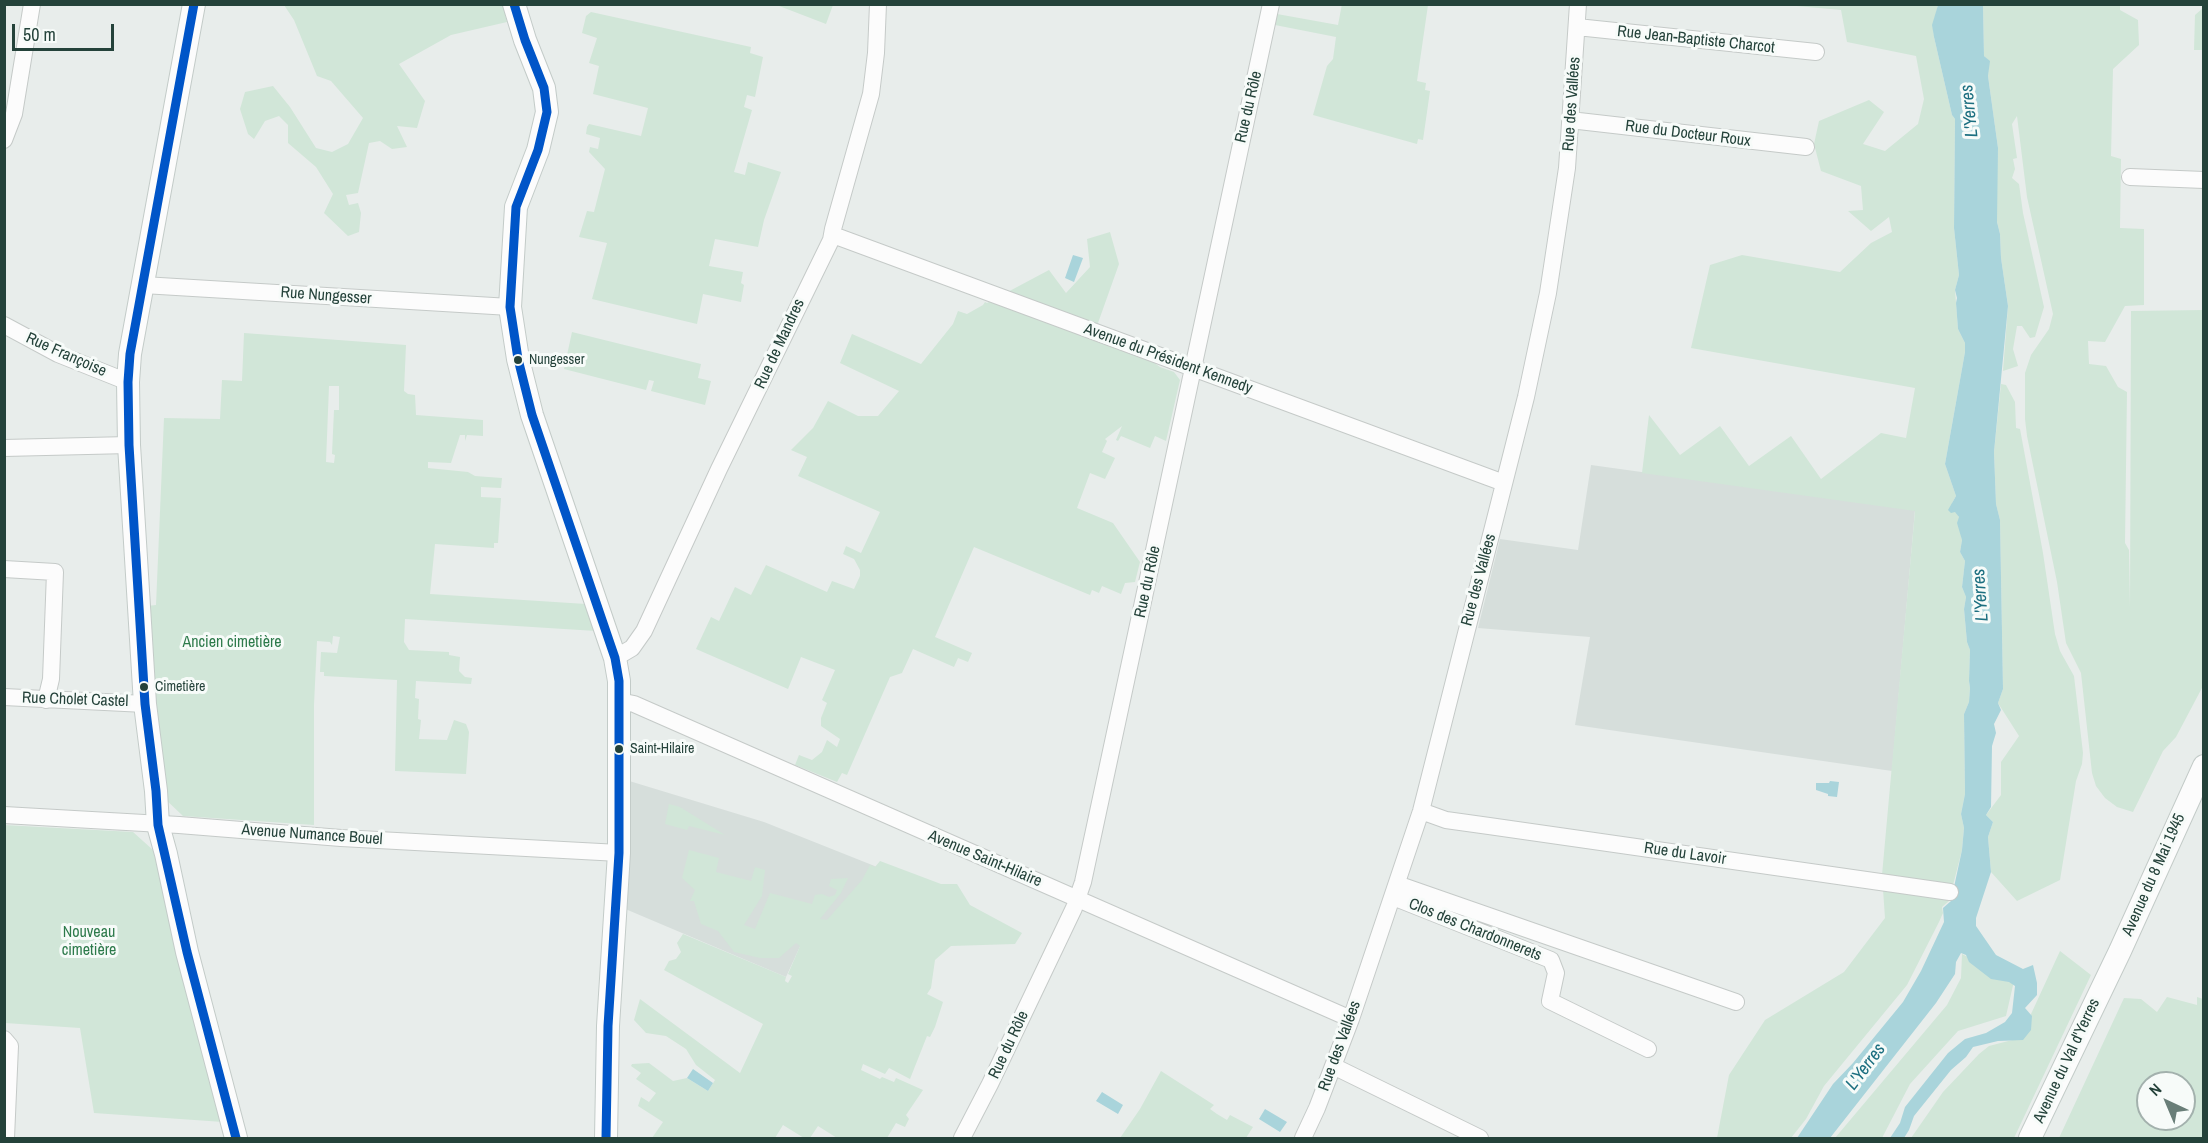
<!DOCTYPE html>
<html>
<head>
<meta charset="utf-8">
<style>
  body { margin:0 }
  #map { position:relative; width:2208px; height:1143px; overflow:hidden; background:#e8edeb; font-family:"Archivo Narrow",sans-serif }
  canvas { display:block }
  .frame { position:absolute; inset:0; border:6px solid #24423a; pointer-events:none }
  .north { position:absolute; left:2136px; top:1071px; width:60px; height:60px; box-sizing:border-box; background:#f7fbf9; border:2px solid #a3b1ad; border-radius:50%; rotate:316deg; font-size:16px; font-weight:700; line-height:24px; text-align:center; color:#24423a }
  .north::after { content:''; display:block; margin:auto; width:21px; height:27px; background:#697e78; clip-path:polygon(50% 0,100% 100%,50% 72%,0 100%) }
  .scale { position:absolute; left:12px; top:24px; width:102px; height:27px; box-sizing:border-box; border:3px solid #24423a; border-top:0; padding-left:8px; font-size:18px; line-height:21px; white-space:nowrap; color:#24423a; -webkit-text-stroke:4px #f7fbf9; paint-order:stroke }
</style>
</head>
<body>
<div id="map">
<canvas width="2208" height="1143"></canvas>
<div class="frame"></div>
<div class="north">N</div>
<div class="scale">50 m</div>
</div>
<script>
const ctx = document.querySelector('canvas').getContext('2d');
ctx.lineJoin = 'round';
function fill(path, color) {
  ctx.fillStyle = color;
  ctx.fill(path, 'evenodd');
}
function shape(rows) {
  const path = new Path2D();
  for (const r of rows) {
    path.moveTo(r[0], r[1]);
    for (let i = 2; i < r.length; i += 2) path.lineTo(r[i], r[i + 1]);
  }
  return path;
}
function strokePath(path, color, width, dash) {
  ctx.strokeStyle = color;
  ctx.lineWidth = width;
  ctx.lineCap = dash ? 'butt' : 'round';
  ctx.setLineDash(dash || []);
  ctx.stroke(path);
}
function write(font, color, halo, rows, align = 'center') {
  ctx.font = font + ' "Archivo Narrow",sans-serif';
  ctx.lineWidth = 6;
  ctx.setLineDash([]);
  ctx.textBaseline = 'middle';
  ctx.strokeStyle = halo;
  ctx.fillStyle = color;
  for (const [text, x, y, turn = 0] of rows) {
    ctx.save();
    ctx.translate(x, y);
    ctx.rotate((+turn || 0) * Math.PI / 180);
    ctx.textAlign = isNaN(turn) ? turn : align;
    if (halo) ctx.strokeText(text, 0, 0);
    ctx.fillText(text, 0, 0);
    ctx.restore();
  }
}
fill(shape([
  [1591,465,1915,510,1892,771,1575,725,1590,637,1478,628,1500,539,1578,550],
  [626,780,764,822,960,900,803,940,786,977,623,908]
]), '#d6dedb');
fill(shape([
  [774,4,833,4,833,5,826,24],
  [1342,4,1428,5,1417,81,1426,83,1425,90,1430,91,1423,140,1418,139,1417,144,1313,115,1327,66,1333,59,1336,37,1275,25,1277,14,1338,25],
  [284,5,503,5,507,22,451,35,399,64,425,101,417,128,397,126,407,147,392,149,380,141,369,143,358,193,346,195,349,205,358,203,361,213,359,232,348,236,324,213,333,194,316,167,288,143,288,125,279,116,265,121,254,139,248,134,240,109,245,92,273,86,290,107,316,148,332,152,348,144,363,118,331,81,317,76,294,20],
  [1786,5,1938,5,1933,25,1934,37,1952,115,1955,119,1954,228,1959,275,1955,290,1958,329,1965,343,1965,352,1945,464,1956,496,1952,503,1959,517,1962,540,1960,552,1965,561,1962,587,1966,597,1964,609,1967,642,1970,650,1969,681,1970,688,1969,702,1964,714,1965,794,1961,814,1964,828,1962,850,1949,901,1942,907,1943,913,1939,922,1907,985,1824,1086,1806,1119,1791,1138,1717,1138,1729,1075,1765,1020,1844,972,1885,918,1882,875,1915,511,1642,473,1649,415,1680,455,1720,426,1749,466,1791,436,1821,479,1881,433,1906,438,1915,388,1691,348,1710,265,1742,255,1840,272,1871,243,1892,232,1889,217,1871,231,1848,211,1863,210,1861,186,1821,171,1814,144,1819,121,1869,100,1884,112,1863,144,1885,151,1918,124,1924,99,1916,56,1847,42,1841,10],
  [1983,5,2120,5,2120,10,2138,20,2139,45,2113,69,2111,156,2121,159,2120,228,2144,229,2144,305,2125,306,2105,342,2088,341,2089,364,2106,366,2118,387,2127,392,2125,543,2129,550,2130,608,2131,311,2203,310,2204,660,2202,662,2203,663,2203,686,2176,737,2163,751,2133,812,2117,807,2105,798,2096,786,2092,773,2081,673,2066,643,2057,582,2027,436,2025,419,2025,373,2031,355,2049,329,2053,314,2027,197,2017,116,2012,124,2017,158,2013,159,2015,169,2012,178,2019,184,2023,213,2044,307,2035,337,2030,338,2022,326,2017,326,2013,349,2018,366,2003,371,2008,306,2001,258,2000,234,1997,222,1995,202,1998,148,1988,76,1989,61,1984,56],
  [2203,8,2203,50,2194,50,2195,15],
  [591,12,751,47,750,53,763,57,755,97,747,95,744,107,752,110,734,172,745,175,748,162,781,172,764,220,758,247,715,239,709,266,743,272,741,283,744,285,741,302,703,294,697,324,592,299,607,243,579,237,587,211,594,212,605,169,589,152,590,147,598,149,600,138,586,134,587,127,589,124,641,136,648,108,593,94,599,66,589,63,597,38,582,33,586,16],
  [1110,232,1119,264,1098,323,1160,367,1174,372,1180,380,1166,441,1155,436,1150,448,1121,436,1118,441,1116,440,1122,426,1105,439,1107,441,1102,452,1115,458,1105,479,1090,473,1077,508,1113,523,1140,562,1135,582,1125,583,1121,594,1102,586,1099,593,1092,590,1090,595,974,547,935,637,972,653,968,662,958,658,954,667,913,649,902,673,890,677,847,775,842,773,837,782,795,765,799,755,812,760,822,752,827,740,837,747,840,739,821,726,821,718,827,703,822,700,835,670,801,657,788,689,696,649,711,617,719,621,735,587,751,595,766,565,827,592,832,581,854,589,860,576,860,570,854,559,843,554,846,546,861,553,880,512,798,476,807,457,791,450,813,428,828,401,858,416,878,416,899,391,840,363,852,334,921,364,953,324,958,311,967,314,983,305,985,302,987,303,1049,270,1066,293,1090,267,1087,239],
  [572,332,701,364,698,378,711,381,705,405,651,391,654,381,649,380,646,390,564,369],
  [244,333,406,345,404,391,408,394,415,395,416,415,483,420,483,436,467,435,465,441,465,435,460,435,451,463,428,462,428,468,468,472,475,476,502,478,501,488,481,487,481,497,501,498,498,543,494,543,494,548,435,544,430,594,586,604,596,631,405,619,404,642,409,650,449,652,449,655,460,657,459,671,465,677,472,678,471,684,416,681,415,698,419,699,418,719,421,720,419,739,447,740,454,720,466,724,469,732,466,774,395,771,397,680,324,676,324,672,320,672,321,652,337,653,340,637,333,636,332,645,330,642,317,641,314,705,314,825,183,816,163,797,147,606,156,605,164,418,220,419,222,380,242,381],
  [329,386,339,386,339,410,334,410,332,454,335,455,334,463,326,462],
  [2001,384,2006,385,2015,402,2016,428,2020,429,2043,553,2055,634,2060,651,2074,676,2083,753,2082,764,2076,781,2060,880,2017,901,1991,872,1988,837,1993,822,1986,815,2001,795,2001,762,2019,736,1998,703,2003,689,2000,520,1996,504,1994,452],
  [669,804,680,807,725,835,689,826,687,830,665,824],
  [4,825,133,832,153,850,223,1122,94,1113,80,1028,5,1023],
  [689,850,719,858,716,872,751,881,755,867,765,870,762,896,744,925,755,929,770,893,812,904,815,895,822,894,829,897,835,895,837,890,829,886,831,879,848,878,841,893,820,919,827,920,862,880,870,865,875,867,880,861,941,884,957,884,970,905,1022,933,1015,944,951,946,935,960,931,988,927,994,943,1002,935,1027,930,1037,927,1036,910,1079,889,1068,885,1074,863,1064,861,1070,880,1079,882,1077,894,1082,896,1078,923,1090,906,1115,909,1119,905,1127,896,1123,887,1138,837,1138,818,1126,810,1138,804,1138,783,1125,775,1138,652,1138,663,1122,638,1106,641,1097,649,1102,656,1093,636,1079,641,1073,631,1066,632,1064,649,1063,673,1081,687,1078,708,1091,715,1080,696,1065,686,1049,666,1036,646,1033,634,1020,640,999,740,1073,763,1024,664,970,669,961,676,959,681,952,677,943,683,934,786,977,785,981,788,983,792,976,788,974,800,946,796,943,779,958,760,958,734,952,718,931,701,924,694,901,690,901,695,890,682,878],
  [2060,951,2091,975,2014,1138,1911,1138,1943,1092,1979,1054,1989,1046,2020,1038],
  [1962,954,2014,981,2006,1016,1958,1031,1910,1084,1882,1138,1835,1138,1947,1005,1961,978],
  [2167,997,2197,1005,2197,997,2203,999,2203,1138,2059,1138,2124,998,2141,999,2157,1012],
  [2148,1083,2184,1083,2184,1119,2148,1119],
  [1161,1071,1214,1105,1210,1109,1217,1114,1227,1120,1230,1115,1253,1127,1246,1138,1120,1138,1140,1109]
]), '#d1e6d8');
fill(shape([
  [1938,5,1983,5,1984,56,1990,61,1988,76,1998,148,1997,222,2000,234,2001,258,2008,306,1994,452,1996,504,2000,520,2003,689,1998,703,2001,710,1994,724,1996,733,1992,746,1991,807,1986,815,1993,822,1988,837,1991,872,1976,918,1976,926,1996,955,2023,969,2033,965,2037,983,2037,995,2025,1008,2032,1016,2031,1030,2023,1040,1998,1041,1973,1047,1966,1057,1951,1070,1914,1116,1909,1130,1904,1138,1890,1138,1900,1123,1905,1107,1948,1053,1965,1039,1986,1033,2005,1022,2012,1013,2015,986,2009,982,1991,979,1969,962,1966,955,1961,953,1956,962,1955,974,1936,1003,1830,1138,1797,1138,1833,1084,1853,1063,1903,1002,1921,971,1944,922,1943,908,1951,901,1962,850,1964,828,1961,814,1965,794,1964,714,1969,702,1970,688,1969,681,1970,650,1967,642,1964,609,1966,597,1962,587,1965,561,1960,552,1962,540,1957,523,1959,517,1955,512,1951,513,1948,510,1956,496,1945,464,1965,352,1965,343,1958,329,1956,303,1957,298,1955,290,1959,275,1954,228,1955,119,1952,115,1934,37,1932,25],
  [1073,255,1083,258,1074,282,1065,278],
  [1830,781,1839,782,1837,797,1828,796,1828,794,1816,790,1816,783,1829,783],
  [693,1069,713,1083,708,1091,687,1078],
  [1102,1092,1123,1105,1118,1114,1096,1101],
  [1265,1109,1287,1122,1280,1132,1259,1119]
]), '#a9d4db');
const street = shape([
  [1577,27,1816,52],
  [1570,120,1806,147],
  [4,140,14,114,32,4],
  [2130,177,2204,180],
  [833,235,1504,483],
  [143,285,510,307],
  [4,325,58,354,128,382],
  [4,448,129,445],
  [4,569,55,572,51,679,46,700],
  [615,658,632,648,644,631,719,469,831,240,833,229,871,94,876,53,878,4],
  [4,697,145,704],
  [619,701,634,704,1351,1019],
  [1421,811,1446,820,1489,826,1950,892],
  [4,815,179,825,341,838,619,853],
  [1397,884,1736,1002],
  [1393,897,1551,960,1556,973,1550,1001,1648,1049],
  [4,1039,10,1046,6,1138],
  [1333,1066,1480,1138],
  [962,1138,990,1084,1074,908,1083,882,1271,4],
  [1303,1138,1317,1108,1351,1019,1421,811,1526,397,1548,293,1567,168,1578,4]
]);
const secondary = shape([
  [194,4,130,354,128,382,129,445,145,704,156,791,158,825,166,854,187,952,236,1138],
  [514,4,525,40,544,88,547,112,538,150,516,207,510,307,518,359,532,415,615,658,619,681,619,853,608,1026,606,1138],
  [2030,1138,2120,951,2204,766]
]);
strokePath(street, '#c5cac8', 18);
strokePath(secondary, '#c3cbc8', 24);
strokePath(street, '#fcfcfc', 16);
strokePath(secondary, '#fcfcfc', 22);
strokePath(shape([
  [194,4,130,354,128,382,129,445,145,704,156,791,158,825,187,952,236,1138],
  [514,4,525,40,544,88,547,112,538,150,516,207,510,307,518,359,532,415,615,658,619,681,619,853,608,1026,606,1138]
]), '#0055c8', 9);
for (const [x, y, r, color] of [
  [518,360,5,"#24423a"],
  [144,687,5,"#24423a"],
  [619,749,5,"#24423a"]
]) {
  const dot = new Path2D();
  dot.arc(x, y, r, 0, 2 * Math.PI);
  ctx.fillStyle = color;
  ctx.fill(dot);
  strokePath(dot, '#f7fbf9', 2);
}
write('14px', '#24423a', '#f7fbf9', [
  ["Nungesser",529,360],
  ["Cimetière",155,687],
  ["Saint-Hilaire",630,749]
], 'left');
write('16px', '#24423a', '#f7fbf9', [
  ["Rue Jean-Baptiste Charcot",1696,40,6],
  ["Rue des Vallées",1572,104,-86],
  ["Rue du Rôle",1249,107,-77],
  ["Rue du Docteur Roux",1688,134,7],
  ["Rue Nungesser",326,296,4],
  ["Rue de Mandres",780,344,-65],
  ["Rue Françoise",66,355,24],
  ["Avenue du Président Kennedy",1168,359,20],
  ["Rue des Vallées",1479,580,-75],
  ["Rue du Rôle",1148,582,-78],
  ["Rue Cholet Castel",75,700,2],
  ["Avenue Numance Bouel",312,835,4],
  ["Rue du Lavoir",1685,854,8],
  ["Avenue Saint-Hilaire",985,859,23],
  ["Avenue du 8 Mai 1945",2154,875,-66],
  ["Clos des Chardonnerets",1475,930,22],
  ["Rue du Rôle",1009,1045,-65],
  ["Rue des Vallées",1340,1046,-70],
  ["Avenue du Val d'Yerres",2067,1061,-65]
]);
write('16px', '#2d7a4b', '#f7fbf9', [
  ["Ancien cimetière",232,643],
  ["Nouveau",89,933],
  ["cimetière",89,951]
]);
write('italic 18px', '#1c6f80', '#f7fbf9', [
  ["L'Yerres",1970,111,-96],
  ["L'Yerres",1981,595,-94],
  ["L'Yerres",1866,1067,-53]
]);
</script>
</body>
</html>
